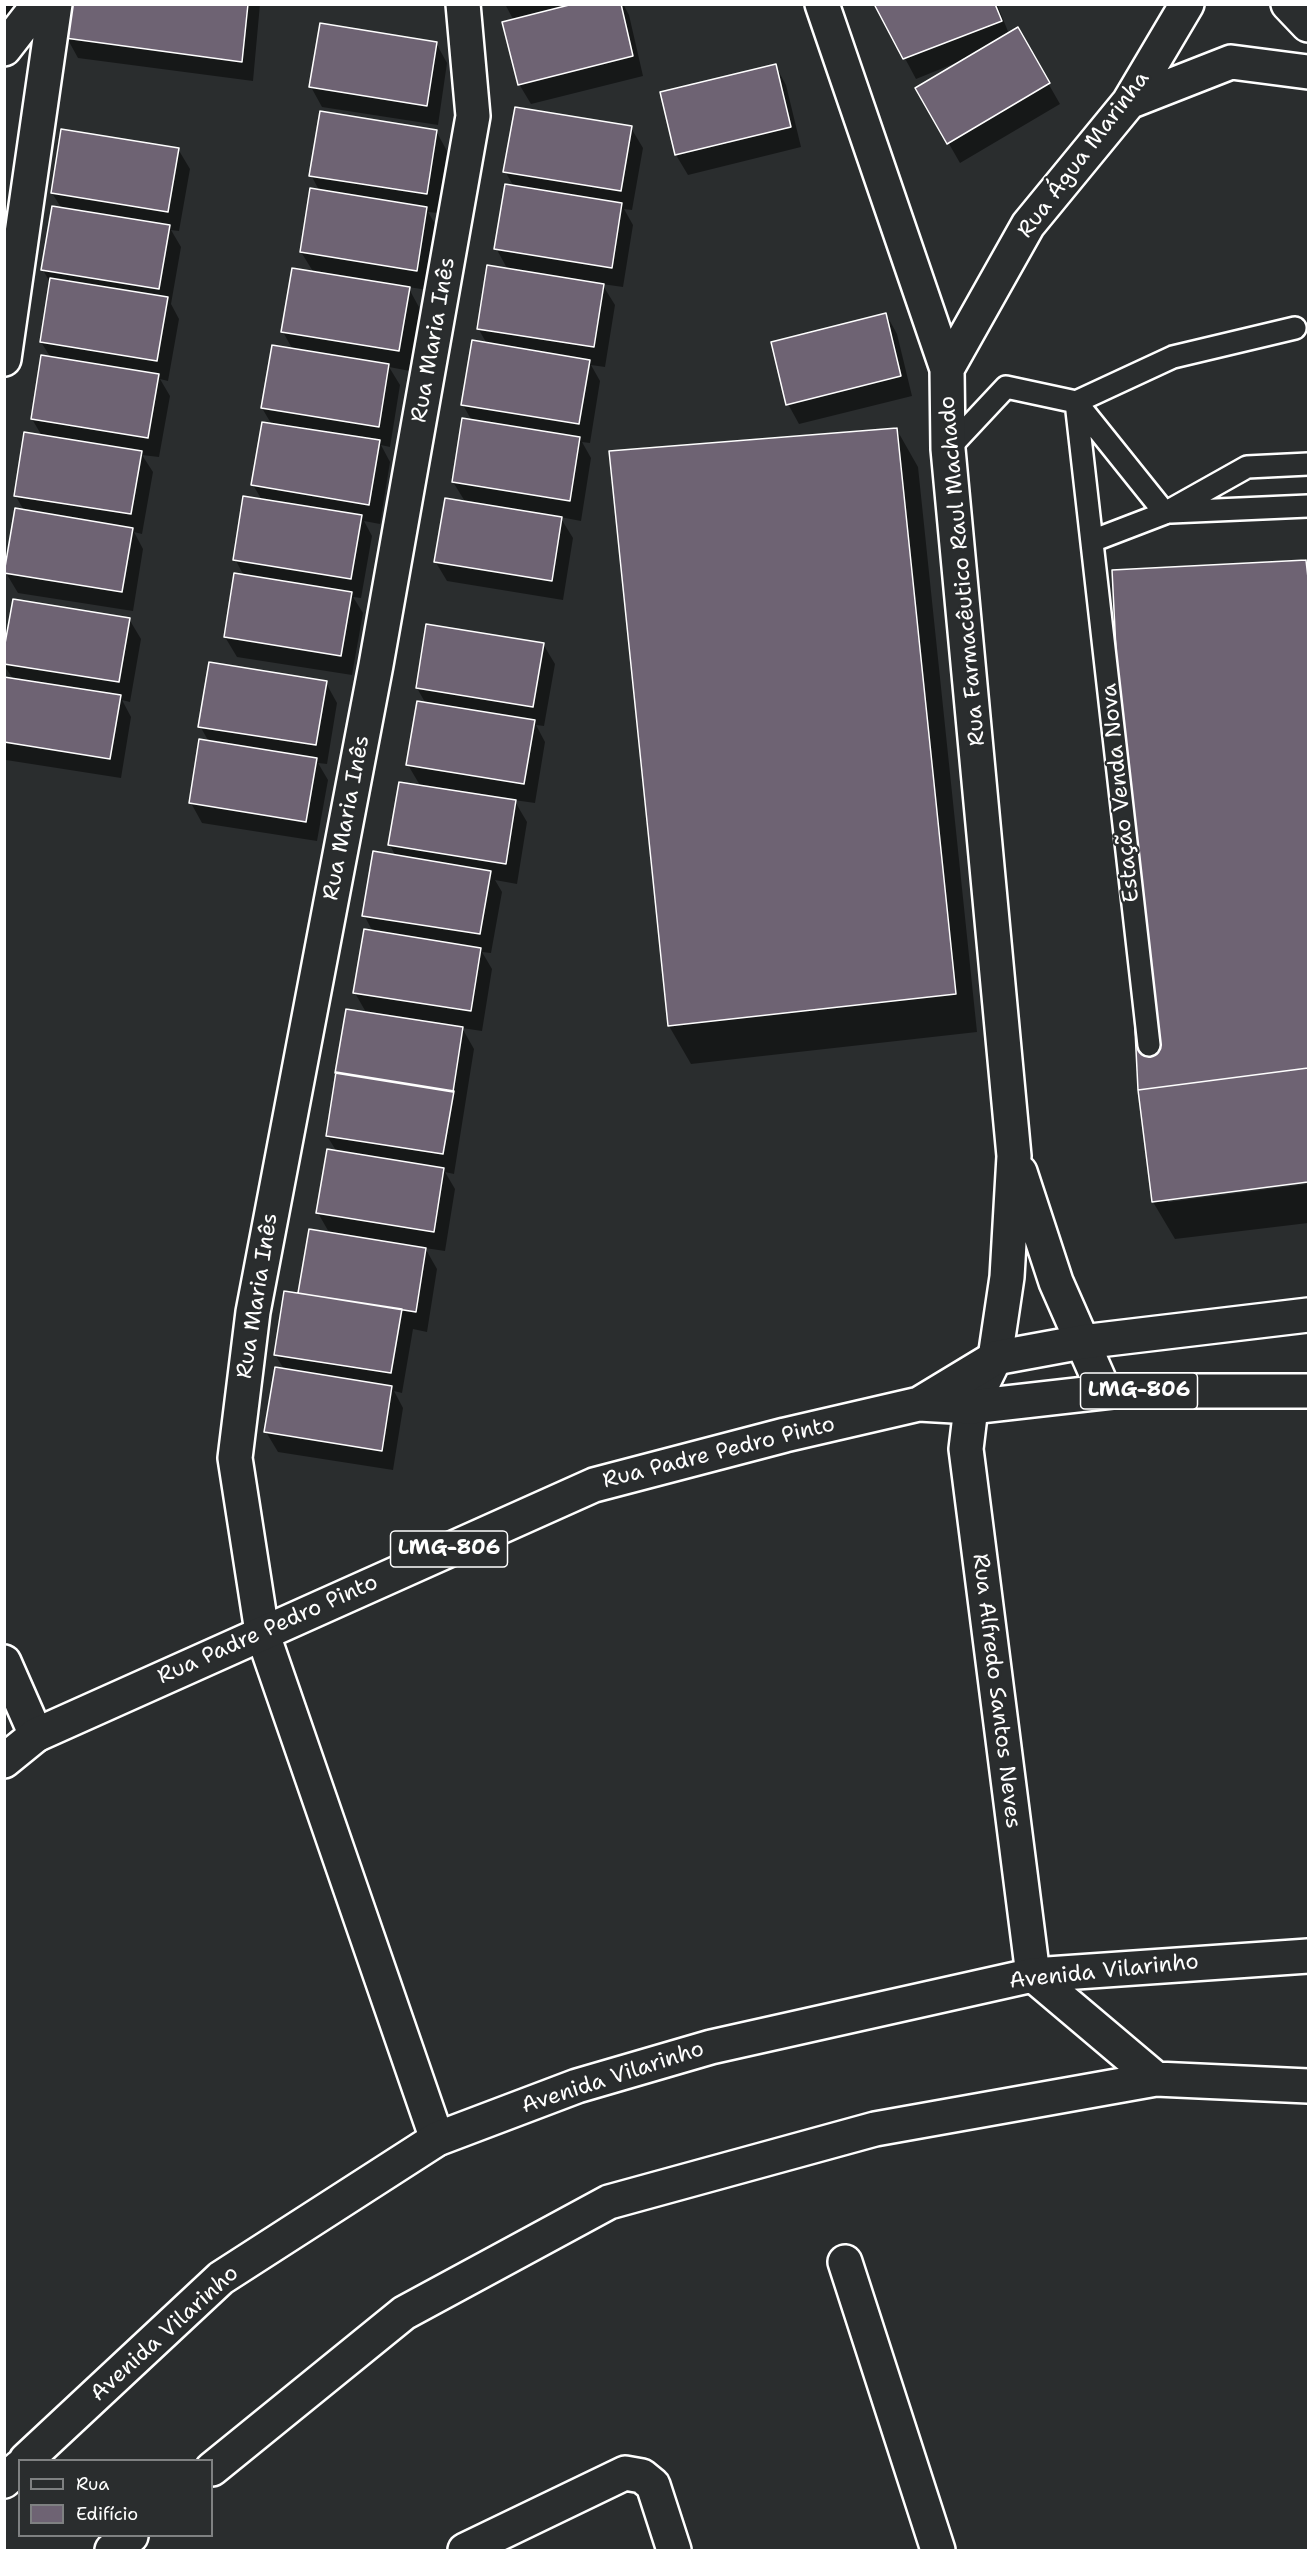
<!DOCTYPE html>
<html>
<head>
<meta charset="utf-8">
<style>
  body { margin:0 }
  #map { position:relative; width:1313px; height:2555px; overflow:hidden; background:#2a2d2e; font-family:"Shantell Sans",sans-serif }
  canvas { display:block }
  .frame { position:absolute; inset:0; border:6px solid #fff; pointer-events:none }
  .legend { position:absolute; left:18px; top:2459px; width:195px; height:78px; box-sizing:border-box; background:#2a2d2e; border:2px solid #7f8182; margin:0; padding:8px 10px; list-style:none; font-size:18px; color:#fff }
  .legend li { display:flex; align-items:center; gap:12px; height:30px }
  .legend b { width:30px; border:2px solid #7f8182 }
</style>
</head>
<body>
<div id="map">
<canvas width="1313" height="2555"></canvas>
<div class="frame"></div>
<ul class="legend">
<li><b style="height:8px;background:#2a2d2e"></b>Rua</li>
<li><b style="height:16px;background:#6e6373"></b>Edifício</li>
</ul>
</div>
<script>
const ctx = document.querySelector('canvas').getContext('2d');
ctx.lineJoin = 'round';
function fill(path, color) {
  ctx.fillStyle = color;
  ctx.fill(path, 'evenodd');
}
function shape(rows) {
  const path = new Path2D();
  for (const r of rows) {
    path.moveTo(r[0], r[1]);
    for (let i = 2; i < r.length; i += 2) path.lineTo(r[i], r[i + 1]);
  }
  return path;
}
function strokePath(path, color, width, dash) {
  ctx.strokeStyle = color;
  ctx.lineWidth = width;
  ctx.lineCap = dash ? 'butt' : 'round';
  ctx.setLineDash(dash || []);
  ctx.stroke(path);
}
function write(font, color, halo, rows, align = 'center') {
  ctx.font = font + ' "Shantell Sans",sans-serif';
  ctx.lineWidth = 4.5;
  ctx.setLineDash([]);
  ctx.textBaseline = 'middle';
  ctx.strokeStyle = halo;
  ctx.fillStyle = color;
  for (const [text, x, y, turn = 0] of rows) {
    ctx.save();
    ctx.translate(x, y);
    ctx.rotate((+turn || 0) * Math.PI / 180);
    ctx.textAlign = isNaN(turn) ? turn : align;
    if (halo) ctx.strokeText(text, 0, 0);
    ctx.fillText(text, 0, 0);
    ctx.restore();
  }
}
fill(shape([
  [4,4,19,4,5,18],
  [72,4,260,4,253,81,78,58,67,38],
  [505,4,623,4,629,15,643,76,531,104,519,84,514,21],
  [876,4,997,4,1009,34,1017,29,1060,104,960,163,917,88,958,64,958,62,916,79],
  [436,43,447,63,438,125,322,107,311,87],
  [775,65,786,85,801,147,688,175,676,155],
  [631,128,643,148,632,210,624,209,633,225,623,287,602,284,615,305,605,367,591,365,600,381,590,443,582,442,591,458,581,521,560,517,573,538,563,600,447,581,435,561,466,503,453,482,472,421,463,405,487,344,478,328,508,270,496,248,514,187,505,171],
  [436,131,447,151,438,213,428,212,438,229,428,290,408,287,420,309,410,371,389,367,400,385,390,447,381,445,390,462,380,524,364,521,372,536,361,598,353,597,363,613,352,675,237,657,225,637,244,576,235,559,262,500,253,485,272,425,262,408,293,350,283,332,314,273,301,252,320,192,311,175],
  [178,149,190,169,179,231,171,230,181,247,171,304,179,319,168,381,160,379,170,396,159,457,142,455,153,472,142,534,134,532,143,549,133,611,18,593,6,573,25,512,15,495,42,436,32,419,51,358,41,342,51,284,43,270,62,209,52,193],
  [886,314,897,334,912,396,799,424,788,404],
  [897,430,918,467,977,1032,691,1064,669,1026,610,453],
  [1308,562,1308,1181,1168,1198,1168,1202,1308,1184,1308,1223,1175,1239,1153,1202,1113,571],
  [129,619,141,639,130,702,122,700,131,717,121,778,6,760,4,678,13,679,4,665,4,658],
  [543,644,555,664,544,726,536,725,545,742,535,803,514,800,527,822,517,884,495,880,502,892,491,953,482,952,492,969,482,1031,462,1028,474,1049,454,1174,445,1172,455,1189,445,1251,425,1248,437,1269,427,1332,413,1329,402,1393,394,1391,403,1408,393,1470,278,1452,266,1432,285,1371,275,1354,299,1295,310,1231,330,1234,318,1213,337,1152,327,1136,367,1014,355,993,373,932,364,915,396,857,390,845,421,787,408,765,426,704,417,688],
  [326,683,337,703,327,764,318,763,328,780,317,841,202,823,191,803,209,742,200,726]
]), '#0007');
const building = shape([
  [71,4,248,4,242,62,65,38,71,4],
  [573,4,621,4,633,56,518,85,502,22,573,4],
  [874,4,995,4,1002,21,903,59,874,4],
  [320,23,437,42,427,106,309,87,320,23],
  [1018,27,1050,83,947,144,915,88,1018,27],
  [776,64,791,127,675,155,660,92,776,64],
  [515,107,632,126,621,191,503,172,515,107],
  [320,111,437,130,427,194,309,176,320,111],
  [61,129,179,148,168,212,51,193,61,129],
  [505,184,622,203,612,268,494,249,505,184],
  [310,188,427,207,417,271,300,252,310,188],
  [52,206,170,225,159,289,41,270,52,206],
  [487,265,604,284,594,347,477,329,487,265],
  [292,268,410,287,399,351,281,332,292,268],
  [50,278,168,297,157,361,40,342,50,278],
  [886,313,901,376,786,405,771,342,886,313],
  [472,340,590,360,579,424,461,405,472,340],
  [272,345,389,364,379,427,261,408,272,345],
  [41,355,159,374,148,438,31,419,41,355],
  [462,418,580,437,570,501,452,482,462,418],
  [262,422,380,440,369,505,251,485,262,422],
  [897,428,956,994,668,1026,609,451,897,428],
  [24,432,142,451,131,514,14,496,24,432],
  [243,496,362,515,351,579,233,560,243,496],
  [445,498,562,517,552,581,434,562,445,498],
  [15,508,133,528,122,592,4,573,15,508],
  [1306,560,1308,578,1308,1068,1138,1090,1112,570,1306,560],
  [234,573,352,592,341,656,224,637,234,573],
  [13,599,130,618,119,682,4,664,4,649,13,599],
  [426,624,544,643,533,707,416,688,426,624],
  [209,662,327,681,316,745,198,727,209,662],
  [4,677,121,695,110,759,4,742,4,677],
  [417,701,535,720,524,784,406,765,417,701],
  [199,739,317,758,306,822,189,803,199,739],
  [399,782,516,800,506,864,388,845,399,782],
  [373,851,491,871,480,934,362,916,373,851],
  [364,929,481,948,471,1011,353,993,364,929],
  [346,1009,463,1027,453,1092,335,1073,346,1009],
  [1308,1068,1308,1182,1152,1202,1138,1090,1308,1068],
  [336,1072,454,1091,443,1154,326,1136,336,1072],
  [327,1149,444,1168,434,1232,316,1213,327,1149],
  [309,1229,426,1248,416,1312,298,1293,309,1229],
  [284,1291,402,1309,391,1373,274,1355,284,1291],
  [275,1367,392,1386,382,1451,264,1432,275,1367]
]);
fill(building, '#6e6373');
strokePath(building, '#fff', 1.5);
const service = shape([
  [1076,402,1149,1045],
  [1076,402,1165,513],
  [948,449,1006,387,1076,402,1173,357,1295,328],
  [1171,512,1308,506],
  [1092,541,1165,513,1247,467,1308,464]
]);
const minor = shape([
  [822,4,947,369,948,449,1014,1156,1007,1277,995,1358,971,1407,966,1449,1033,1975],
  [1288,4,1308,25],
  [4,49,39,4],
  [1129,102,1231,62,1308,72],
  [4,359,55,4],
  [947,369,1028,225,1129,102,1187,4],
  [1020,1172,1056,1282,1104,1391],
  [4,1662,36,1735],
  [437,2139,262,1632,235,1458,253,1312,376,665,473,116,463,4],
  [845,2262,938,2550],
  [465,2550,625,2473,642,2476,653,2485,674,2550]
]);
const secondary = shape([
  [1033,1975,1156,2079],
  [26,2460,221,2278,437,2139,577,2086,711,2047,1033,1975,1308,1956],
  [212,2469,404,2313,609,2202,875,2129,1156,2079,1308,2086],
  [4,2481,20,2467],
  [112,2550,131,2536]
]);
const trunk = shape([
  [919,1404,995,1358,1082,1342,1308,1315],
  [4,1761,36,1735,594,1485,785,1435,919,1404,971,1407,1112,1391,1308,1391]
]);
strokePath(service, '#fff', 26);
strokePath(minor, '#fff', 38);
strokePath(secondary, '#fff', 38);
strokePath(trunk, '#fff', 38);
strokePath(service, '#2a2d2e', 21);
strokePath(minor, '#2a2d2e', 33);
strokePath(secondary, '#2a2d2e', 33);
strokePath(trunk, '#2a2d2e', 33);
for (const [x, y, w] of [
  [1139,1391,117],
  [449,1549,117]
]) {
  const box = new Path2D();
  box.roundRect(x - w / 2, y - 18, w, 36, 4.5);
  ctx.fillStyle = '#2a2d2e';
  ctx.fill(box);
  strokePath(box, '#fff', 1.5);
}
write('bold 21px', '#fff', null, [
  ["LMG-806",1139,1391],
  ["LMG-806",449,1549]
]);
write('22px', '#fff', '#2a2d2e', [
  ["Rua Água Marinha",1084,155,-53],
  ["Rua Maria Inês",434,340,-80],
  ["Rua Farmacêutico Raul Machado",963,571,-95],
  ["Estação Venda Nova",1121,793,-96],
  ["Rua Maria Inês",347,818,-79],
  ["Rua Maria Inês",258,1296,-81],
  ["Rua Padre Pedro Pinto",719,1453,-14],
  ["Rua Padre Pedro Pinto",268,1630,-24],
  ["Rua Alfredo Santos Neves",996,1691,83],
  ["Avenida Vilarinho",1104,1972,-6],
  ["Avenida Vilarinho",613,2078,-18],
  ["Avenida Vilarinho",165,2334,-42]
]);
</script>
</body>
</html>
